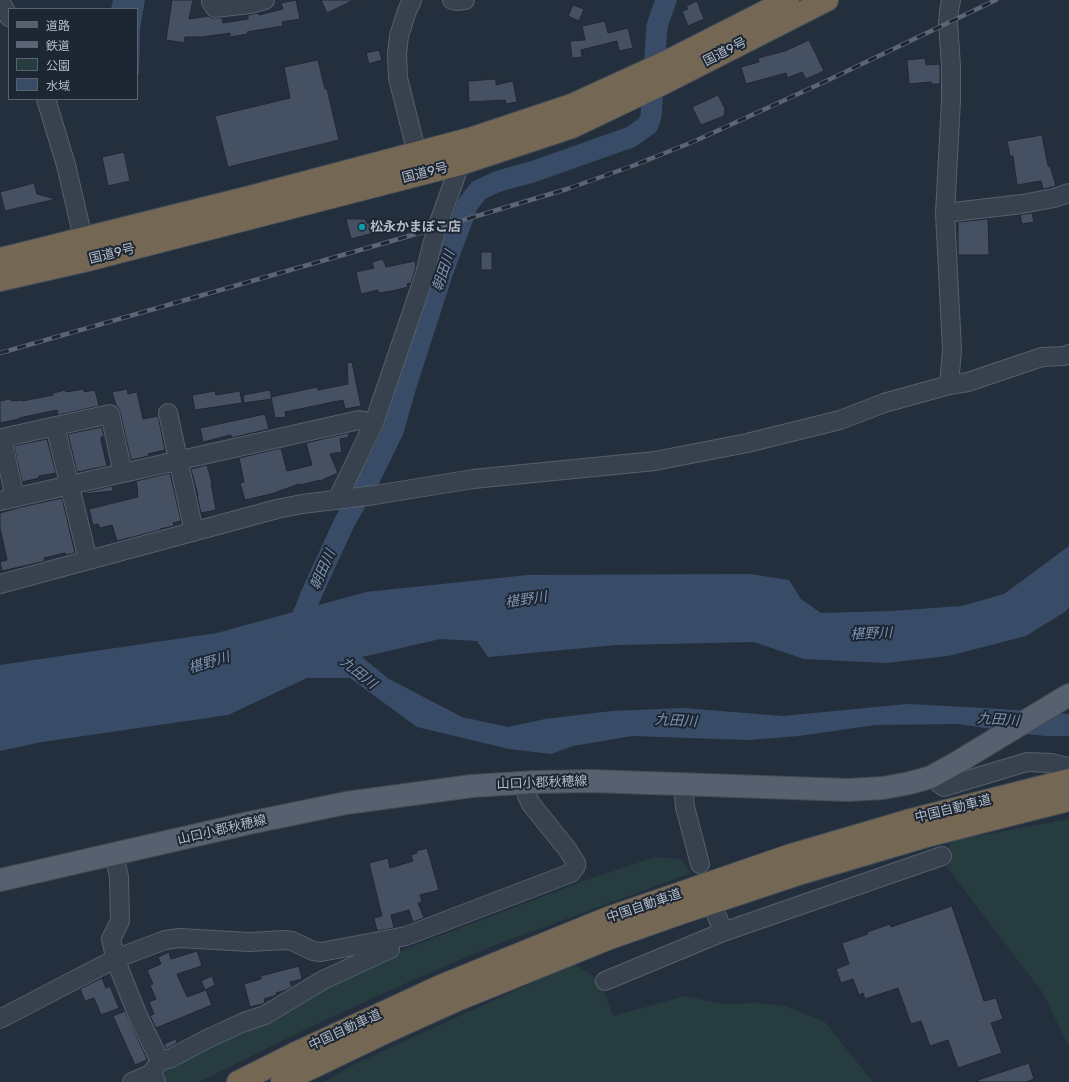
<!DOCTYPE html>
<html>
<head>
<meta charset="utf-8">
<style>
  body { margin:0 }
  #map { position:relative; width:1069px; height:1082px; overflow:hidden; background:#242f3e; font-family:Rubik,"Noto Sans JP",sans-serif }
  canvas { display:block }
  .legend { position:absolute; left:8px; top:8px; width:130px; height:92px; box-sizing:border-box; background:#1d2633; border:1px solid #59626f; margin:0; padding:5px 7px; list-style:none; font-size:12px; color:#b4bcc9 }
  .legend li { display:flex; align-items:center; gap:8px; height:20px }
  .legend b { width:20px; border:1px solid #59626f }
</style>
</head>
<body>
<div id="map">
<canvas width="1069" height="1082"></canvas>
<ul class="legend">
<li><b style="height:5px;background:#56606e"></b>道路</li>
<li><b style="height:5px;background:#5a6575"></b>鉄道</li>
<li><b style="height:11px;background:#263c3f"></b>公園</li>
<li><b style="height:11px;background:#394c67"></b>水域</li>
</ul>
</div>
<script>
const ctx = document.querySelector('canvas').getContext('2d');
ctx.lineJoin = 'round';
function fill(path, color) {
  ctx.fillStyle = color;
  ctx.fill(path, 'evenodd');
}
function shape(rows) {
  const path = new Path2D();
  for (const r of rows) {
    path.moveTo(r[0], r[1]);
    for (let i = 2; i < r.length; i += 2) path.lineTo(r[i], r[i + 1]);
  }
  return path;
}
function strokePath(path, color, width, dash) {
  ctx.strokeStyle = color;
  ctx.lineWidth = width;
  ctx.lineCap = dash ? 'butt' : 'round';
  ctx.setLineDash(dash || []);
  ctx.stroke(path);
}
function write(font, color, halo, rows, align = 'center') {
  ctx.font = font + ' Rubik,"Noto Sans JP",sans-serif';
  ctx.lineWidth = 4;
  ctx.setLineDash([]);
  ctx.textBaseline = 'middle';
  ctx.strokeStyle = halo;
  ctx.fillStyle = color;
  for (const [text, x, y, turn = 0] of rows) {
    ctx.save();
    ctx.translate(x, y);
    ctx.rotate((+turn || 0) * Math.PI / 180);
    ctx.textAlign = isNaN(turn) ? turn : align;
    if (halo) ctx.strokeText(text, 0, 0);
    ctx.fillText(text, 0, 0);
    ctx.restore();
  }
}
fill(shape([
  [1069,819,1069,1047,1043,993,946,866,950,841],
  [655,857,681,859,691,873,487,948,379,995,294,1035,199,1082,163,1082,167,1068,332,985,408,948,581,882],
  [573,964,600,980,613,1016,685,996,722,1004,757,1003,785,1006,824,1021,873,1082,324,1082,357,1063]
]), '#263c3f');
fill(shape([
  [113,0,145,0,140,29,139,74,137,74,137,9,111,9],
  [1069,546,1069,607,1066,611,1026,636,948,656,886,663,804,659,754,642,617,645,488,657,477,641,440,639,362,657,389,679,462,717,508,727,545,719,612,711,683,708,783,716,907,704,986,708,1069,714,1069,736,1046,736,1026,734,958,724,875,725,799,736,749,740,632,736,573,746,551,754,509,749,417,727,350,678,307,678,228,715,42,742,0,751,0,665,217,633,366,592,528,575,750,574,789,580,801,599,821,613,890,611,962,606,1004,594]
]), '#394c67');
strokePath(shape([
  [294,635,306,608,310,597,344,523,371,476,393,431,405,389,442,274,468,204,479,190,499,181,532,172,631,137,648,125,651,116,657,26,666,0]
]), '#394c67', 21);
const building = shape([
  [172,0,193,0,189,19,209,16,211,18,222,18,223,23,248,19,248,15,258,13,259,15,283,9,281,3,296,0,300,19,282,22,283,26,247,32,248,34,230,37,230,33,202,37,185,37,184,43,166,40,172,0],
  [321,0,354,0,327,13,321,0],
  [697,1,704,19,688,26,682,11,688,9,686,6,697,1],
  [573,5,584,9,579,21,568,16,573,5],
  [605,21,608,33,628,28,633,48,619,51,617,41,581,50,582,57,572,58,570,41,585,40,582,26,605,21],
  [809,40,824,71,806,79,802,72,787,78,786,73,746,84,741,67,759,62,758,58,785,51,809,40],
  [379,50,382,60,369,64,366,53,379,50],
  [925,58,926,65,940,64,940,84,931,84,931,82,909,84,907,60,925,58],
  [318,60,325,89,327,89,339,140,228,167,215,116,290,98,284,67,318,60],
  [496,79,496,85,513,81,517,102,506,104,505,100,469,102,468,81,496,79],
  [718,95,725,109,724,116,701,125,692,107,718,95],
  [1042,135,1048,166,1050,166,1056,186,1043,189,1041,181,1017,185,1013,156,1010,156,1007,141,1042,135],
  [124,152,130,181,108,186,102,157,124,152],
  [34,183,37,194,56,199,5,211,0,192,34,183],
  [1032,213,1034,222,1022,224,1020,215,1032,213],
  [346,219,365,219,367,223,375,223,377,232,351,239,346,219],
  [988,219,989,255,958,255,958,222,988,219],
  [481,252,492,252,492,270,481,270,481,252],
  [383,259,386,267,415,261,416,267,411,283,407,284,408,287,392,291,378,293,378,290,361,294,356,272,374,268,372,262,383,259],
  [352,362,361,406,345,409,343,400,285,412,286,417,275,418,271,397,317,387,318,390,348,384,347,363,352,362],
  [84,389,84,392,95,390,99,406,58,415,57,410,19,418,19,419,0,423,0,401,10,399,11,401,21,400,22,401,53,395,53,393,65,390,66,392,84,389],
  [127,389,128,394,137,392,143,419,158,416,165,450,148,454,149,456,131,460,120,412,118,407,116,405,112,392,127,389],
  [270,390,272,399,244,403,243,395,270,390],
  [215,391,216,395,240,391,242,403,195,410,192,395,215,391],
  [265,414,269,429,231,438,231,435,203,442,200,428,265,414],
  [102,427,104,437,101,437,101,440,107,466,77,472,68,434,102,427],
  [348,433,349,437,340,439,342,452,330,454,338,473,320,481,320,480,300,485,299,484,271,494,245,500,240,483,244,482,239,458,281,448,287,471,312,465,306,443,348,433],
  [47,439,56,473,39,476,39,478,22,482,14,446,47,439],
  [207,465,212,483,211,483,216,510,201,513,197,496,198,496,191,469,207,465],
  [170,473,181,521,173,523,174,526,160,529,160,530,117,541,112,525,100,528,98,524,93,525,89,509,138,497,137,491,138,491,136,481,170,473],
  [112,486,113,491,83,494,83,493,112,486],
  [62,498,75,553,66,555,65,553,44,558,45,561,2,571,0,562,7,560,0,528,0,513,21,507,62,498],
  [427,848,439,890,420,895,422,902,418,903,424,918,413,922,409,910,391,915,394,928,377,931,374,918,382,916,369,863,388,858,390,868,413,861,411,855,417,853,416,851,427,848],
  [952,906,984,1001,996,998,1003,1019,991,1023,1002,1053,958,1068,948,1040,930,1046,921,1021,911,1024,898,988,865,999,863,993,859,995,853,979,841,983,836,969,849,964,842,943,868,934,867,932,890,924,891,927,952,906],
  [197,951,202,966,177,974,187,997,206,990,212,1005,156,1028,150,1016,154,1014,149,1002,156,999,150,985,153,984,147,970,161,964,158,957,169,952,171,959,197,951],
  [299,966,302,979,290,982,292,987,286,990,276,993,277,995,264,999,265,1003,262,1004,250,1007,244,984,261,979,261,976,299,966],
  [212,976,215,985,205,990,201,981,212,976],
  [102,978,106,988,110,986,119,1008,101,1015,94,998,85,1001,80,989,102,978],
  [125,1011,147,1059,147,1060,135,1065,113,1016,125,1011],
  [176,1039,177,1043,166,1049,164,1044,176,1039],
  [1029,1063,1034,1079,1026,1082,979,1082,978,1080,1029,1063]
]);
fill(building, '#455162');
strokePath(building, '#1f2835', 1);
const minor = shape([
  [211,0,211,2,215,8,250,4,265,0],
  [412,0,407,11,399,36,397,54,398,78,420,166],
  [452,0,457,1,465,0],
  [0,1,9,17],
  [46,99,66,165,86,251],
  [945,213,1022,204,1054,198,1069,193],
  [949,385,952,350,945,213,951,101,951,66,948,23,949,11,951,0],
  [168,413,194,532],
  [55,426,88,560],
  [15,498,2,438,110,414,123,473],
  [337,500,374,423,425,274,432,245,437,228,460,164],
  [0,501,123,473,359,420,374,423],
  [0,584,277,509,302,504,375,495,473,479,655,461,747,443,840,420,884,403,949,385,968,382,1042,357,1064,356,1069,354],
  [931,777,944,787,1027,762,1051,763,1068,767],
  [683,784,685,807,700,864],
  [114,854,119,877,120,921,111,939,116,961,138,1016,160,1061,151,1074,156,1081],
  [717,916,723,932,942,856],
  [605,981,723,932],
  [0,1019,115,959,165,940,180,938,249,942,285,940,292,941,313,951,321,952,406,936,571,873,576,866,576,863,568,850,531,804,527,796,526,783],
  [160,1061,171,1058,207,1039,244,1022,265,1015,323,980,390,949,389,939],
  [132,1082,151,1074]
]);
const major = shape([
  [0,880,249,823,346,803,472,786,536,782,592,781,848,790,883,788,910,783,931,777,958,762,1069,695]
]);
const highway = shape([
  [0,259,250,197,473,138,572,105,666,62,788,0],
  [0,280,88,260,460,164,572,127,664,83,827,0],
  [238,1082,294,1054,443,985,608,918,791,855,907,821,1069,780],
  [282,1082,386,1032,457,1000,610,938,681,913,795,875,930,835,1069,800]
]);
strokePath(minor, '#565f6c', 20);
strokePath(major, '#414a57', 24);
strokePath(highway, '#434c59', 24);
strokePath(minor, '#38414e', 18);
strokePath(major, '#56606e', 22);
strokePath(highway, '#746855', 22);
const rail = shape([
  [0,353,437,228,567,189,635,165,695,141,822,83,996,0]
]);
strokePath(rail, '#5a6575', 4.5);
strokePath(rail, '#1d2633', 3, [9]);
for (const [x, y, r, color] of [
  [362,227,4,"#0f9aa8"]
]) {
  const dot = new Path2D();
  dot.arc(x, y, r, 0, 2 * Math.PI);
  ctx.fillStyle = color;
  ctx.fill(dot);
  strokePath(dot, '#1d2633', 1.5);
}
write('13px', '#b4bcc9', '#1d2633', [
  ["国道9号",725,52,-27],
  ["国道9号",425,173,-14],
  ["国道9号",112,254,-14],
  ["山口小郡秋穂線",542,783,-2],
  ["中国自動車道",953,809,-14],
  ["山口小郡秋穂線",222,830,-13],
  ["中国自動車道",644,906,-19],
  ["中国自動車道",345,1030,-25]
]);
write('bold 13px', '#b4bcc9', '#1d2633', [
  ["松永かまぼこ店",370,227]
], 'left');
write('italic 14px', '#7c92b1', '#1d2633', [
  ["朝田川",444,271,-71],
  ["朝田川",323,570,-66],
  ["椹野川",526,600,-8],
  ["椹野川",871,634,-2],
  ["椹野川",209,663,-17],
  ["九田川",358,673,39],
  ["九田川",998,720,4],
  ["九田川",676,721,3]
]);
</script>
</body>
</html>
